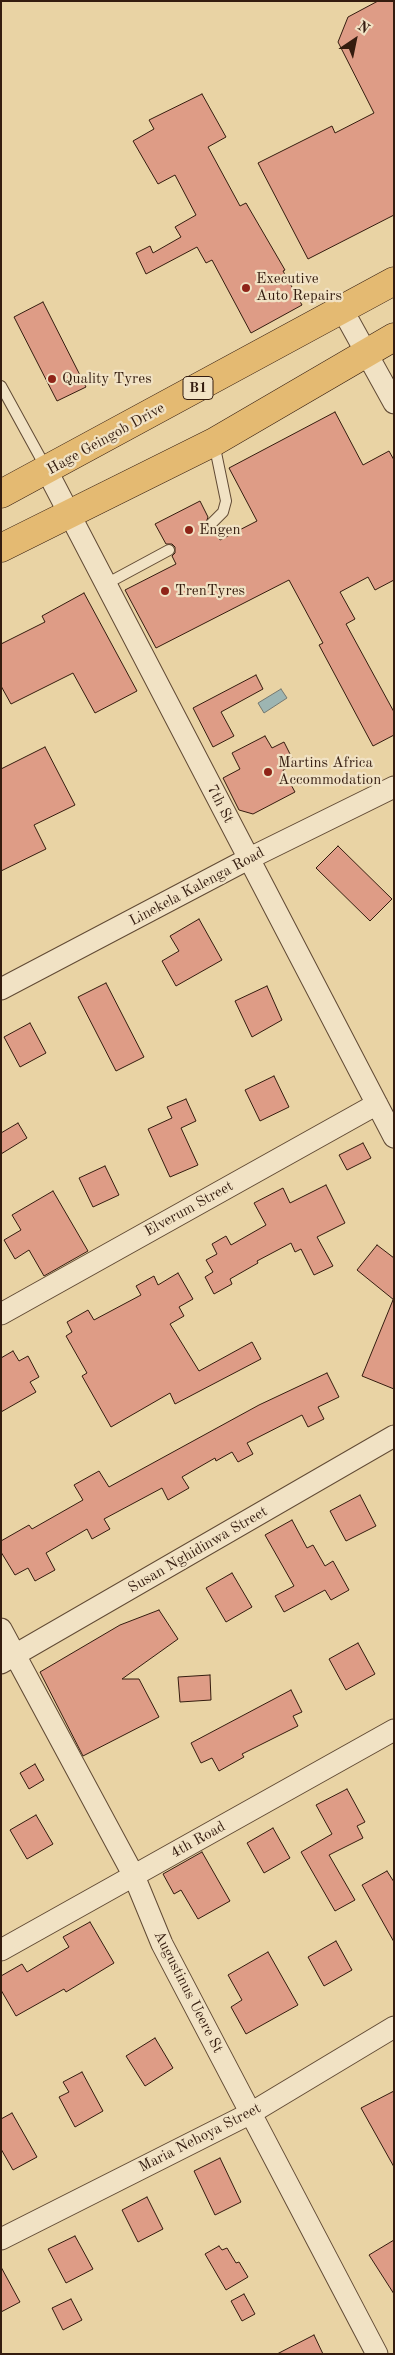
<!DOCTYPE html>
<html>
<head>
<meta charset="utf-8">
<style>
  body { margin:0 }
  #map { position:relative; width:395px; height:2355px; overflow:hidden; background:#e9d3a4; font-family:"Old Standard TT",serif }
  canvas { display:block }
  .frame { position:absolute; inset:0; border:2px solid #341c0f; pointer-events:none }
  .north { position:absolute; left:330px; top:15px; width:50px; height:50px; -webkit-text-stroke:4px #f1e2c4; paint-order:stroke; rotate:34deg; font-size:14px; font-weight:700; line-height:20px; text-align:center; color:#341c0f }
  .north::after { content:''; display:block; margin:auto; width:18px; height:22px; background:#341c0f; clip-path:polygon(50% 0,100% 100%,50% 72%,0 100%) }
</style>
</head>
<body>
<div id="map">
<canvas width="395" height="2355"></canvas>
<div class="frame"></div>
<div class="north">N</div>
</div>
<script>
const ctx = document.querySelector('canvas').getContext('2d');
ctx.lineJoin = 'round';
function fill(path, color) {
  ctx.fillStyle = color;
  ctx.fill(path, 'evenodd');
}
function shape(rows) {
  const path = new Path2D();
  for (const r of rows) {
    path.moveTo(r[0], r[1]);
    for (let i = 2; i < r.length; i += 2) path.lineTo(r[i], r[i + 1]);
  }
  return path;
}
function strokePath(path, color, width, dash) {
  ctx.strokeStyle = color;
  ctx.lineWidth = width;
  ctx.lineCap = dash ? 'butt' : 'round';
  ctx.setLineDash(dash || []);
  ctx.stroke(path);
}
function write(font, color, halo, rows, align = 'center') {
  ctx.font = font + ' "Old Standard TT",serif';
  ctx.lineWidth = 4.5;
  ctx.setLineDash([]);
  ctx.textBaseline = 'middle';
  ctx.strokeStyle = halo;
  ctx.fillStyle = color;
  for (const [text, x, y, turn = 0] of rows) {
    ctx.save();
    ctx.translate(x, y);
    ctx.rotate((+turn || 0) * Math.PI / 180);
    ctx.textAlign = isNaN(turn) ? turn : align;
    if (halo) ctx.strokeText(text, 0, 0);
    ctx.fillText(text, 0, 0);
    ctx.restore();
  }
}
const water = shape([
  [281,689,287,698,264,713,258,703,281,689]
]);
fill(water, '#9db5b2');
strokePath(water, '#737871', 1);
const building = shape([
  [378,1,394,1,394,215,308,259,258,163,332,126,335,133,374,113,338,42,348,17,378,1],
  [202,94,226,137,208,147,240,206,246,203,285,270,283,271,302,305,251,333,212,260,206,263,197,247,146,274,136,253,150,246,153,253,181,237,175,227,196,215,175,175,158,184,133,141,154,129,149,120,202,94],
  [43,302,86,387,57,401,14,317,43,302],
  [335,412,363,465,389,451,394,460,394,580,375,590,368,577,340,592,355,619,346,624,394,712,394,735,373,746,319,645,323,643,289,580,156,648,125,590,176,564,172,556,175,553,175,547,172,544,166,544,155,524,200,501,208,517,205,526,209,530,215,530,220,540,257,521,229,468,335,412],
  [84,593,137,691,95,713,73,673,11,704,1,686,1,644,45,622,42,616,84,593],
  [256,675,263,689,221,712,234,736,213,747,193,708,256,675],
  [265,736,272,748,284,742,295,764,283,770,295,792,253,814,239,810,223,778,240,769,232,753,265,736],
  [45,747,75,805,34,825,46,849,1,871,1,769,45,747],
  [338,846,392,899,370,921,316,868,338,846],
  [199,919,222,960,176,986,162,961,179,951,170,936,199,919],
  [106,983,144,1057,116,1071,78,997,106,983],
  [267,986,282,1020,252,1037,235,1001,267,986],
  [30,1023,46,1053,20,1067,4,1037,30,1023],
  [274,1076,289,1107,260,1121,245,1090,274,1076],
  [186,1099,196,1121,181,1128,198,1165,170,1177,148,1129,172,1118,167,1107,186,1099],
  [18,1123,27,1138,1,1154,1,1133,18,1123],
  [363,1143,371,1158,347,1170,339,1155,363,1143],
  [105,1166,119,1195,93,1207,79,1178,105,1166],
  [326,1185,345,1223,317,1237,333,1266,314,1275,301,1249,295,1252,291,1243,257,1261,258,1263,230,1279,232,1284,214,1294,205,1277,213,1272,206,1260,217,1254,212,1244,226,1236,231,1245,266,1225,254,1203,283,1188,290,1203,326,1185],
  [53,1191,88,1251,44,1276,29,1250,15,1259,4,1240,21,1230,12,1215,53,1191],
  [377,1245,394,1258,394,1300,357,1270,377,1245],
  [178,1273,193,1299,179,1307,184,1316,170,1324,199,1371,252,1342,261,1359,175,1404,170,1393,111,1427,82,1376,87,1373,66,1336,72,1332,67,1322,88,1310,94,1320,141,1295,136,1286,154,1276,158,1285,178,1273],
  [393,1300,394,1300,394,1389,362,1376,393,1300],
  [13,1351,19,1361,28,1356,39,1377,30,1382,36,1392,1,1412,1,1358,13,1351],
  [327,1373,339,1397,318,1407,324,1419,308,1427,302,1415,247,1443,253,1454,238,1462,232,1452,216,1461,215,1458,182,1477,189,1488,168,1500,162,1488,104,1519,110,1529,92,1539,87,1529,46,1553,55,1570,35,1581,28,1568,15,1575,1,1552,1,1541,29,1525,32,1529,83,1500,74,1485,99,1471,109,1487,259,1405,327,1373],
  [360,1495,376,1526,346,1541,330,1511,360,1495],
  [292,1520,307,1548,313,1545,325,1566,333,1561,349,1590,331,1600,325,1590,284,1612,275,1596,294,1586,265,1535,292,1520],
  [232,1573,252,1607,226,1622,206,1588,232,1573],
  [159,1610,178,1639,122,1679,139,1679,159,1717,83,1756,40,1672,120,1625,159,1610],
  [358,1643,375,1674,346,1690,329,1659,358,1643],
  [210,1675,211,1700,180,1702,178,1677,210,1675],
  [291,1690,302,1712,293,1716,298,1726,242,1754,244,1757,219,1771,212,1758,201,1763,191,1743,291,1690],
  [35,1764,44,1780,29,1789,20,1773,35,1764],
  [347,1789,365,1822,357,1826,363,1838,329,1855,355,1900,335,1911,301,1852,332,1834,316,1805,347,1789],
  [36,1815,53,1844,27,1859,10,1830,36,1815],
  [273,1828,290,1858,264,1873,247,1843,273,1828],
  [202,1852,230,1901,198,1919,181,1890,174,1894,163,1874,202,1852],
  [387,1871,394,1882,394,1942,362,1885,387,1871],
  [90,1922,114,1963,66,1992,64,1989,16,2016,1,1990,1,1976,22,1964,27,1972,69,1947,63,1937,90,1922],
  [336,1941,352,1970,324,1986,308,1957,336,1941],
  [268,1952,298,2005,246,2034,231,2007,242,2000,228,1975,268,1952],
  [155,2038,173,2068,145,2086,126,2056,155,2038],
  [82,2072,103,2111,75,2127,59,2097,69,2092,63,2082,82,2072],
  [394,2091,394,2167,361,2108,394,2091],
  [12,2113,37,2157,13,2170,1,2149,1,2119,12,2113],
  [220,2158,241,2202,215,2215,194,2171,220,2158],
  [147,2197,163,2229,138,2242,122,2210,147,2197],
  [75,2236,93,2269,66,2283,48,2249,75,2236],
  [394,2240,394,2294,369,2255,394,2240],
  [219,2246,222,2250,227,2248,236,2263,239,2262,248,2277,226,2290,205,2254,219,2246],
  [1,2267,20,2302,1,2312,1,2267],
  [244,2294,255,2314,242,2321,231,2301,244,2294],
  [71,2299,82,2320,63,2330,52,2308,71,2299],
  [314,2335,323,2354,277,2354,314,2335]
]);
fill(building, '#de9c86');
strokePath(building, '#341c0f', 1);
const service = shape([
  [1,386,46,468],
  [211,524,223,512,226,501,214,443],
  [106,584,169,550]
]);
const minor = shape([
  [342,309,394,403],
  [47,471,394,1137],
  [1,989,248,859,394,787],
  [1,1314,377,1104],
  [1,1629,134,1876,162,1944,377,2354],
  [1,1663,394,1436],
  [1,1950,394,1730],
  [1,2239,251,2113,394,2027]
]);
const trunk = shape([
  [1,494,394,281],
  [1,548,214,442,394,337]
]);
strokePath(service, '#614a34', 12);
strokePath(minor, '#614a34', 23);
strokePath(trunk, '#341c0f', 29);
strokePath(service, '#f1e2c4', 10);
strokePath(minor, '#f1e2c4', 21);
strokePath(trunk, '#e4ba72', 28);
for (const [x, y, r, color] of [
  [246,288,5,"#8f2418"],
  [52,379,5,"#8f2418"],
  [189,530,5,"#8f2418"],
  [165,591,5,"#8f2418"],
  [268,772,5,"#8f2418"]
]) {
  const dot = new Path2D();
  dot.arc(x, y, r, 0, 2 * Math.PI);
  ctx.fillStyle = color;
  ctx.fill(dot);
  strokePath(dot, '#f1e2c4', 2);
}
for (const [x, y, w] of [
  [198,388,30]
]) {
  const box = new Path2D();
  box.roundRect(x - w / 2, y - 11.5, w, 23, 4);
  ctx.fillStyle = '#f1e2c4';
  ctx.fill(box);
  strokePath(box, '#341c0f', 1);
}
write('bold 14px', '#341c0f', null, [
  ["B1",198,388]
]);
write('15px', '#341c0f', '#f1e2c4', [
  ["Executive",256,279],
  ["Auto Repairs",256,296],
  ["Quality Tyres",62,379],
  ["Engen",199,530],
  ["TrenTyres",175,591],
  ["Martins Africa",278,763],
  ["Accommodation",278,780]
], 'left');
write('15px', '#341c0f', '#f1e2c4', [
  ["Hage Geingob Drive",106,439,-29],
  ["7th St",220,804,63],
  ["Linekela Kalenga Road",197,887,-28],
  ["Elverum Street",189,1209,-29],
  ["Susan Nghidinwa Street",198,1550,-30],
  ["4th Road",198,1840,-29],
  ["Augustinus Ueere St",188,1992,63],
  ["Maria Nehoya Street",200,2138,-27]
]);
</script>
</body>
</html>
